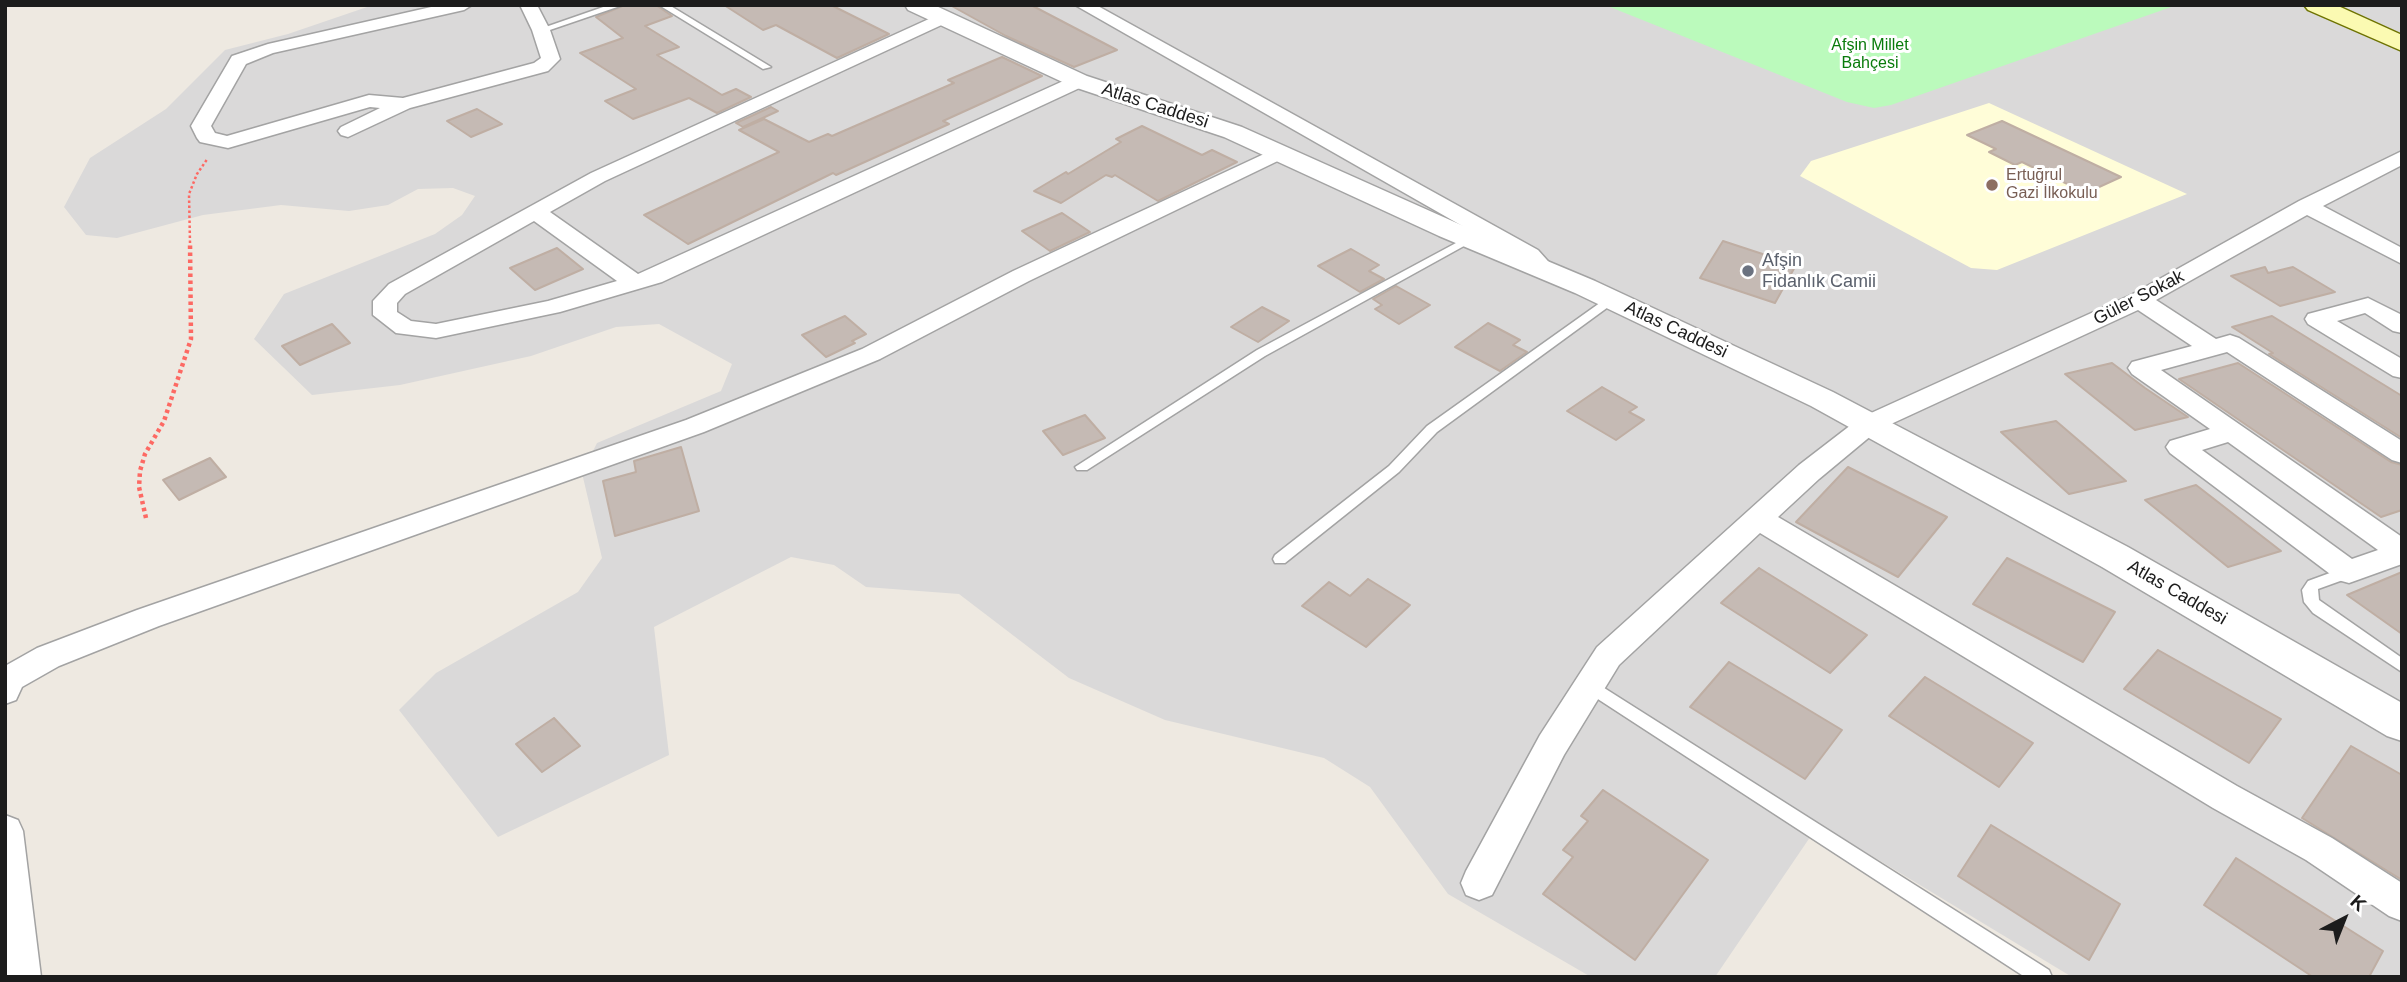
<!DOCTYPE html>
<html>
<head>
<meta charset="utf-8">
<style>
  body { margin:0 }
  #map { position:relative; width:2407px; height:982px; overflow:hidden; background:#eee9e1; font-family:Arial,sans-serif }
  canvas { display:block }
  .frame { position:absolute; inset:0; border:7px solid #1c1c1c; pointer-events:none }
  .north { position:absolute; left:2309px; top:884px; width:70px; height:70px; -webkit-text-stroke:5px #fff; paint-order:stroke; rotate:42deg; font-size:19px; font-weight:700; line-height:28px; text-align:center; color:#1c1c1c }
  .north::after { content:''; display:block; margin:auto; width:24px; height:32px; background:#1c1c1c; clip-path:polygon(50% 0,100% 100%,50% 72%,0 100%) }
</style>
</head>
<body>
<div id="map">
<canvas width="2407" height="982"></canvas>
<div class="frame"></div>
<div class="north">K</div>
</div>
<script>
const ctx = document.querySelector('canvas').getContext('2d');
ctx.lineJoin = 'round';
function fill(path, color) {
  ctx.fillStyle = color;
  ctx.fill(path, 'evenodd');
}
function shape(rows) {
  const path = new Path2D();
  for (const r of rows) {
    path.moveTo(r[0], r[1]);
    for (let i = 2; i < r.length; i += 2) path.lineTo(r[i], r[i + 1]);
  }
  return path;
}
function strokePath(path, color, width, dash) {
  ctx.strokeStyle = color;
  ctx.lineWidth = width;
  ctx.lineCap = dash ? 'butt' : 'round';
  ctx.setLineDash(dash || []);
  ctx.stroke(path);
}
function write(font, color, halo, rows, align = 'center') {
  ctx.font = font + ' Arial,sans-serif';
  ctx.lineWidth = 6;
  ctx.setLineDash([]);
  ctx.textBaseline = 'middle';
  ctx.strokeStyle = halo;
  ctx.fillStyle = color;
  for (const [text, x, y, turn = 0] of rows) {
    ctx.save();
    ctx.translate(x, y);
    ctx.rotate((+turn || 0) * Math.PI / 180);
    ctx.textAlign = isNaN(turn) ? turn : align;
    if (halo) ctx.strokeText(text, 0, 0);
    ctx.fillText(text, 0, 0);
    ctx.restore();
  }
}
fill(shape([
  [373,5,2402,5,2402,977,2072,977,1819,824,1715,977,1591,977,1448,894,1370,787,1324,758,1165,720,1069,678,959,594,866,587,834,565,791,557,654,627,669,755,498,837,399,710,436,673,578,592,602,558,582,473,597,443,721,391,732,364,659,324,616,327,531,356,400,385,312,395,254,339,284,294,435,234,462,215,475,196,453,188,418,189,388,205,349,211,281,205,203,215,117,238,86,235,64,207,90,158,166,109,225,50,288,34]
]), '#dad9d9');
fill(shape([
  [1989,103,2187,194,1997,270,1971,268,1800,176,1811,161]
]), '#fffdd8');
fill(shape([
  [1605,5,2177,5,1891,105,1874,108,1847,102]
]), '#bbfabc');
const building = shape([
  [625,5,656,5,672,16,645,26,679,47,657,55,722,95,736,89,751,97,717,113,689,98,633,119,605,101,636,89,580,53,623,38,596,17,625,5],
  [724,5,831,5,889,34,837,58,776,25,763,30,724,5],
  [950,5,1031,5,1117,50,1074,67,1006,36,950,5],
  [1002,57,1042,76,943,121,949,124,836,175,833,173,688,244,644,215,779,152,739,130,764,119,809,142,828,134,832,136,954,83,948,80,1002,57],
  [771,107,778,111,743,127,736,123,771,107],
  [477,109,502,124,471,137,447,121,477,109],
  [2002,121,2121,177,2086,193,2022,162,2015,165,1989,152,1996,149,1967,135,2002,121],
  [1142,126,1202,155,1212,150,1237,162,1158,201,1115,175,1112,177,1106,175,1061,203,1034,191,1066,172,1068,174,1121,142,1116,139,1142,126],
  [1062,213,1090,232,1050,251,1022,231,1062,213],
  [1723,241,1796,265,1775,303,1700,278,1723,241],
  [557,248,583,269,535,290,510,268,557,248],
  [1351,249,1379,265,1369,271,1384,279,1360,292,1318,266,1351,249],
  [2265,267,2268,273,2293,267,2335,292,2280,306,2231,276,2265,267],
  [1396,286,1430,305,1399,324,1375,309,1382,305,1373,299,1396,286],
  [1262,307,1289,321,1258,342,1231,327,1262,307],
  [845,316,866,334,852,341,855,343,826,357,802,335,845,316],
  [2272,316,2402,396,2402,438,2269,354,2273,353,2232,327,2272,316],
  [1488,323,1520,340,1513,345,1527,352,1500,371,1455,347,1488,323],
  [332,324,350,343,300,365,282,346,332,324],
  [2112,363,2145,388,2188,417,2135,430,2065,374,2112,363],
  [2238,363,2391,462,2402,465,2402,510,2381,517,2179,379,2238,363],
  [1602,387,1637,407,1629,412,1644,420,1616,440,1567,411,1602,387],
  [1085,415,1105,438,1063,455,1043,431,1085,415],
  [2056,421,2126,481,2069,494,2001,432,2056,421],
  [681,447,699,511,615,536,603,481,636,472,634,461,681,447],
  [210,458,226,477,179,500,163,480,210,458],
  [1848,467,1947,517,1898,577,1796,522,1848,467],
  [2196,485,2281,551,2228,567,2145,500,2196,485],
  [2007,558,2115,612,2083,662,1973,604,2007,558],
  [1759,568,1867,635,1830,673,1721,603,1759,568],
  [2402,572,2402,634,2347,595,2402,572],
  [1368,579,1410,605,1366,647,1302,606,1329,582,1350,596,1368,579],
  [2158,650,2281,719,2249,763,2124,689,2158,650],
  [1729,662,1842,730,1805,779,1690,707,1729,662],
  [1925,677,2033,743,1999,787,1889,716,1925,677],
  [554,718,580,746,542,772,516,744,554,718],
  [2351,746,2402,775,2402,880,2302,818,2351,746],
  [1603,790,1708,860,1635,960,1543,894,1573,857,1563,850,1588,821,1581,816,1603,790],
  [1991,825,2120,904,2089,960,1958,876,1991,825],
  [2236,858,2383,951,2369,977,2313,977,2204,905,2236,858]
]);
fill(building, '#c5bab4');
strokePath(building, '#bfaea3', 2);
const service = shape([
  [609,5,623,5,544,32,537,30,609,5],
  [659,5,669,5,771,67,763,69,659,5],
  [1469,236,1475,239,1473,241,1265,356,1087,470,1077,470,1075,467,1257,350,1469,236],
  [1611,295,1615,296,1615,302,1437,432,1399,472,1285,563,1275,563,1273,559,1275,555,1389,466,1427,426,1611,295],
  [2349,566,2354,568,2356,572,2354,576,2318,589,2319,600,2402,658,2402,672,2313,613,2304,602,2302,590,2308,581,2349,566],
  [1590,679,2049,970,2052,977,2025,977,1584,690,1582,685,1584,680,1590,679]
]);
const minor = shape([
  [440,5,472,5,464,10,273,53,246,64,211,126,215,133,227,136,369,95,403,98,534,63,541,58,532,30,520,5,537,5,550,30,560,59,548,71,410,108,348,137,341,135,338,131,341,127,380,108,370,107,228,148,200,142,197,138,191,126,232,56,268,44,440,5],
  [1075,5,1096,5,1538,250,1555,269,1551,274,1543,276,1535,274,1522,260,1075,5],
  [942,13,951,18,948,22,605,181,550,212,638,274,1072,77,1079,75,1088,81,1086,85,662,282,560,312,436,338,396,333,373,315,373,301,389,284,591,173,942,13],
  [534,221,617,281,548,301,436,324,411,321,397,312,397,303,405,294,534,221],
  [1279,147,1286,149,1289,153,1286,157,1029,281,880,359,704,432,159,626,59,666,22,687,16,700,5,704,5,666,37,648,137,610,686,420,862,349,1013,271,1279,147],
  [2402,151,2402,165,2323,206,2402,248,2402,264,2307,215,2156,300,2216,339,2230,335,2239,338,2402,441,2402,463,2392,460,2227,352,2161,370,2402,537,2402,564,2349,583,2338,580,2170,453,2166,447,2170,441,2210,429,2132,374,2128,368,2132,362,2192,346,2138,310,1878,430,1819,479,1778,517,2237,786,2332,838,2402,883,2402,921,2389,916,2306,860,2213,808,1760,533,1619,665,1564,755,1492,895,1479,900,1466,895,1461,883,1466,871,1540,735,1597,647,1799,465,1860,418,2131,295,2299,201,2402,151],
  [2228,442,2378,550,2352,559,2202,450,2228,442],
  [2368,298,2402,315,2402,333,2393,331,2365,313,2337,321,2402,359,2402,378,2393,376,2308,324,2305,319,2308,314,2368,298],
  [5,815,18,820,23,831,41,977,5,977,5,815]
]);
const tertiary = shape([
  [905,5,934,5,1087,76,1242,127,1459,224,1595,281,1833,392,2128,547,2402,703,2402,741,2387,736,2102,567,1811,406,1575,293,1439,236,1224,137,1071,86,908,10,905,5]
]);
const secondary = shape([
  [2304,5,2336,5,2402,35,2402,51,2308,10,2304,5]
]);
strokePath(service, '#a3a3a3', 3);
strokePath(minor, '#a3a3a3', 3);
strokePath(tertiary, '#a3a3a3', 3);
strokePath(secondary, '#6e7302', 3);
strokePath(shape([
  [190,243,189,194,197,174,208,158]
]), '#fd6963', 2.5, [2.5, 2.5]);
strokePath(shape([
  [146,518,139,487,140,471,145,454,164,421,191,339,190,242]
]), '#fd6963', 4.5, [3.5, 3.5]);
fill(service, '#fff');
fill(minor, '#fff');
fill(tertiary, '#fff');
fill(secondary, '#fbfab2');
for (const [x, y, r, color] of [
  [1992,185,7,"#8d6e63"],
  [1748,271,7,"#6b7280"]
]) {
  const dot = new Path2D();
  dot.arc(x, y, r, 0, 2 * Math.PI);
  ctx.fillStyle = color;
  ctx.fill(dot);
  strokePath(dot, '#fff', 2.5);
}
write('16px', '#097b0b', '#fff', [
  ["Afşin Millet",1870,46],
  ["Bahçesi",1870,64]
]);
write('16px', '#785e54', '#fff', [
  ["Ertuğrul",2006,176],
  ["Gazi İlkokulu",2006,194]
], 'left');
write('18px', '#1c1c1c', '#fff', [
  ["Atlas Caddesi",1155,106,18],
  ["Güler Sokak",2139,298,-27],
  ["Atlas Caddesi",1676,330,25],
  ["Atlas Caddesi",2177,593,30]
]);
write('18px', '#5b616d', '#fff', [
  ["Afşin",1762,261],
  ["Fidanlık Camii",1762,282]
], 'left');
</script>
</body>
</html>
